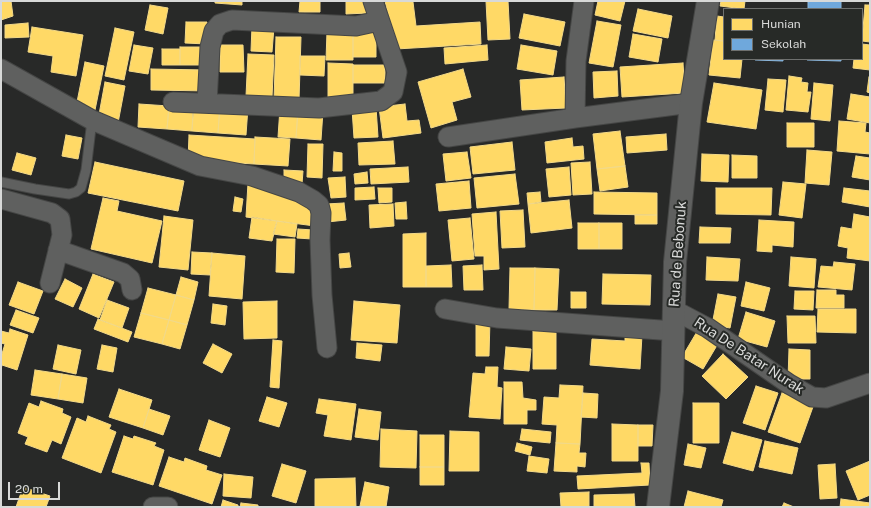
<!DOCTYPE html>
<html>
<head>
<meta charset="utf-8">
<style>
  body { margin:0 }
  #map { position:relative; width:871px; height:508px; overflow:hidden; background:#282928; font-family:"Public Sans",sans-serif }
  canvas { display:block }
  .frame { position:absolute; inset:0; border:2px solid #d8d9d8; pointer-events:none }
  .legend { position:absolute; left:723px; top:8px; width:140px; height:52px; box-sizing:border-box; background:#272a27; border:1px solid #6e706e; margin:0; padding:5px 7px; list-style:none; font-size:12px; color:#d8d9d8 }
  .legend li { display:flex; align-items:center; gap:8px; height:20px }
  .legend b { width:20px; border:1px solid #6e706e }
  .scale { position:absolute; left:8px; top:482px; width:52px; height:18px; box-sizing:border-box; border:2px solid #d8d9d8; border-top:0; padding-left:5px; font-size:12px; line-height:14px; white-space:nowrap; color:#d8d9d8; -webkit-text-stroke:3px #272a27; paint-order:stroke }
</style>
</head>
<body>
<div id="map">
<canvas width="871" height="508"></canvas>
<div class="frame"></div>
<ul class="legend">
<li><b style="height:11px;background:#ffd966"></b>Hunian</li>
<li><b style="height:11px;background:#6fa8dc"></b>Sekolah</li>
</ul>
<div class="scale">20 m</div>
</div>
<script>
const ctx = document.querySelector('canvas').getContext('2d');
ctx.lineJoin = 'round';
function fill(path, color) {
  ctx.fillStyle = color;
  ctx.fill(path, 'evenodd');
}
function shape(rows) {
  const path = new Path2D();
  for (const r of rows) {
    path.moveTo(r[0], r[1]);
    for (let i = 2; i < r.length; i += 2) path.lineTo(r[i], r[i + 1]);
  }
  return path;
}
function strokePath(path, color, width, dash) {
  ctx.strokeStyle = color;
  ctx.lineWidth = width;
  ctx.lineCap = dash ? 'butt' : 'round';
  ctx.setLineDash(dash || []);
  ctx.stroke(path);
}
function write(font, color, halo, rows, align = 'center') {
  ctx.font = font + ' "Public Sans",sans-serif';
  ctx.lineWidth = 4;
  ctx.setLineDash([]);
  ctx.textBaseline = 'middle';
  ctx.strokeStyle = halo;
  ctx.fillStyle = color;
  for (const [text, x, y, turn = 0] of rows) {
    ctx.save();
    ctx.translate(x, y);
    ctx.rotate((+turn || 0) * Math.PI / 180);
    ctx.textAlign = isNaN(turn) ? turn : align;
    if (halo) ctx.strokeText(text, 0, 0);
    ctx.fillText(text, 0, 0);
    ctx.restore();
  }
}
const homes = shape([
  [1,1,11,1,13,16,1,20,1,1],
  [215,1,242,1,242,5,215,3,215,1],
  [300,1,320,1,320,12,299,12,300,1],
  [346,1,367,1,368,13,346,14,346,1],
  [385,1,413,2,416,26,480,22,481,44,396,49,385,1],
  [486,1,508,1,510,39,488,40,486,1],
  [598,1,625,1,620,21,595,15,598,1],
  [721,1,745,1,744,9,720,6,721,1],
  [150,5,168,8,163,34,145,30,150,5],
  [865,5,870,5,870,42,862,41,865,5],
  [638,9,672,16,668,38,633,31,638,9],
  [524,14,565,22,560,46,519,38,524,14],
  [717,16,724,17,724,41,715,40,717,16],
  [597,21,621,25,613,67,589,63,597,21],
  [186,22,207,22,207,44,185,43,186,22],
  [28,23,29,37,5,38,5,25,28,23],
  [252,26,274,27,272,52,251,51,252,26],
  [32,27,83,35,76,76,51,72,53,56,28,52,32,27],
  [115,28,134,32,124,80,105,76,115,28],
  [327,32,353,32,353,60,326,60,327,32],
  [353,32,376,32,376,57,353,57,353,32],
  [633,34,662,39,658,62,629,57,633,34],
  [276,37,301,37,299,100,274,100,276,37],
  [713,40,724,41,724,59,742,59,740,78,709,75,713,40],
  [862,44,870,45,870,70,853,68,854,59,862,59,862,44],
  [134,45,153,48,148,74,129,71,134,45],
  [220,45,243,45,244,72,220,72,220,45],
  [487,45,488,60,445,64,444,48,487,45],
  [521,45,557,51,553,75,517,69,521,45],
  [180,47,204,47,204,65,180,65,180,47],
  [162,49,180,49,180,65,162,65,162,49],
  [248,54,274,55,272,97,246,96,248,54],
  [300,56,325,56,324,76,300,75,300,56],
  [85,62,104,66,95,110,76,107,85,62],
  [328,63,353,64,353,99,328,98,328,63],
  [683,63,685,93,622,97,620,67,683,63],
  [353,65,385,65,385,83,353,83,353,65],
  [151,69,207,70,207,91,151,90,151,69],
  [463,69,471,97,452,102,457,120,431,128,418,82,463,69],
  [617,71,618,96,594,98,593,72,617,71],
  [789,76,802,78,801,82,808,83,807,92,811,92,808,112,786,110,789,76],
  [564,77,566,108,522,110,520,80,564,77],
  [869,77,870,77,870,93,867,92,869,77],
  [768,79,786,80,783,112,765,110,768,79],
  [105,82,125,86,118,123,98,120,105,82],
  [714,83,762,90,756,129,707,122,714,83],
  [814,83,833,85,830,121,811,119,814,83],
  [851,94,870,97,870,123,847,119,851,94],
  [194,103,220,105,218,133,192,131,194,103],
  [139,104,169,106,167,129,138,127,139,104],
  [405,104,407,121,419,120,421,133,383,138,379,107,405,104],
  [220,105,248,107,246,135,218,133,220,105],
  [169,106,193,108,192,131,167,129,169,106],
  [376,107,378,137,354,138,352,109,376,107],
  [280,108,298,110,296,138,278,137,280,108],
  [298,110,323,111,321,140,296,138,298,110],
  [839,121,866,123,865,132,870,133,870,154,837,151,839,121],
  [787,123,814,123,814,147,787,147,787,123],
  [620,131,625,166,597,169,593,134,620,131],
  [666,134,667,150,627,153,626,137,666,134],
  [66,135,82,138,78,159,62,156,66,135],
  [189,135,255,139,254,164,188,160,189,135],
  [255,137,290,139,288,166,254,164,255,137],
  [572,138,573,147,583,146,584,159,547,163,545,142,572,138],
  [393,141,395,164,359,165,358,143,393,141],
  [512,142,515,170,473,174,470,147,512,142],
  [308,144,323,144,322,178,307,177,308,144],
  [807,150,832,152,829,185,805,183,807,150],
  [334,152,342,153,342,171,333,171,334,152],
  [467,152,471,178,446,181,443,154,467,152],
  [17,153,36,158,31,175,12,170,17,153],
  [702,154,729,155,728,182,701,181,702,154],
  [732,155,757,156,757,178,732,178,732,155],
  [856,156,870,158,870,180,852,177,856,156],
  [95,162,184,181,178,211,88,193,95,162],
  [590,162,592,194,573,195,571,163,590,162],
  [625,166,628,187,600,191,597,169,625,166],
  [408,167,409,182,371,184,370,169,408,167],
  [569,167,571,195,549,197,546,169,569,167],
  [284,170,303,171,302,184,284,183,284,170],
  [367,172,368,183,355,184,354,174,367,172],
  [515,174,519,204,477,208,474,178,515,174],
  [345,177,346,197,331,198,328,178,345,177],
  [469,181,471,208,439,211,436,184,469,181],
  [783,182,806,184,802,218,779,215,783,182],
  [248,183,317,209,315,226,246,217,248,183],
  [374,187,375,199,355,200,355,188,374,187],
  [378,188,392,188,392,202,379,203,378,188],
  [716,188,772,188,771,215,716,214,716,188],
  [844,188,870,191,870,207,842,202,844,188],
  [540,192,541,202,528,204,527,193,540,192],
  [594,192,657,193,657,215,594,214,594,192],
  [235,197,243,199,241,212,233,211,235,197],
  [103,198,119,201,117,211,162,221,152,263,91,249,103,198],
  [569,200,572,228,531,233,528,204,569,200],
  [406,202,407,219,396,219,395,203,406,202],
  [344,203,346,220,327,222,326,204,344,203],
  [393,204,394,226,370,228,369,205,393,204],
  [523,210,525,247,502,248,500,211,523,210],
  [496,212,499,269,484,270,484,256,475,256,472,214,496,212],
  [854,214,870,217,870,261,847,258,848,248,838,246,841,227,852,229,854,214],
  [635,215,657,215,657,224,635,224,635,215],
  [164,216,193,220,188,270,159,267,164,216],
  [252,217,277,221,272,241,249,238,252,217],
  [470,218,474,259,452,261,448,220,470,218],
  [759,220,794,222,793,247,772,245,772,252,757,251,759,220],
  [277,221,297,224,295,237,273,234,277,221],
  [578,223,599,223,599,249,578,249,578,223],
  [599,223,622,223,622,249,599,249,599,223],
  [700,227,731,228,730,243,699,243,700,227],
  [298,229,313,230,312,239,297,238,298,229],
  [426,233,426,287,403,287,403,234,426,233],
  [277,239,295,239,294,273,276,272,277,239],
  [192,252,212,253,210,275,191,274,192,252],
  [212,253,245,256,242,299,209,296,212,253],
  [349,253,351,267,340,268,339,254,349,253],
  [707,257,740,259,738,281,706,280,707,257],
  [791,257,816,259,814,288,789,286,791,257],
  [834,262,855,264,852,290,818,287,821,266,833,267,834,262],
  [451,265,452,287,426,287,426,266,451,265],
  [482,265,483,290,464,290,463,266,482,265],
  [510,268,535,268,534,310,509,309,510,268],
  [535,268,559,269,557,310,534,310,535,268],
  [93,274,114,282,99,318,79,309,93,274],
  [603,274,651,275,650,305,602,304,603,274],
  [181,277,198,282,194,300,176,295,181,277],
  [65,279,82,288,73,307,55,299,65,279],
  [18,282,43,291,34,314,9,305,18,282],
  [746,282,770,288,764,311,741,306,746,282],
  [148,288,176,295,169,320,141,313,148,288],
  [817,290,836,290,836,295,844,295,844,308,816,308,817,290],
  [795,291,814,291,813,310,794,309,795,291],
  [571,292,586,292,586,308,571,308,571,292],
  [718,294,736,297,730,328,712,325,718,294],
  [176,295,194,300,187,325,169,320,176,295],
  [107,300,129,308,122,328,100,320,107,300],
  [277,301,277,338,244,339,243,302,277,301],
  [354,301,400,305,397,343,351,340,354,301],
  [213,304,227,306,225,325,211,323,213,304],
  [818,309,856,309,856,333,817,332,818,309],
  [16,310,39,318,33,333,10,325,16,310],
  [746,312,775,321,767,347,738,339,746,312],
  [141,313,169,320,162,344,134,337,141,313],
  [787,316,815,316,816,343,788,343,787,316],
  [98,319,132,332,128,342,94,329,98,319],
  [476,319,490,319,489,356,476,356,476,319],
  [169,320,187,325,180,349,162,344,169,320],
  [10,329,28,335,17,370,2,365,1,369,1,357,5,344,1,343,1,331,9,333,10,329],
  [698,330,719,342,703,369,682,357,698,330],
  [533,331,556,332,556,369,533,369,533,331],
  [625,334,642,335,640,369,590,365,592,339,625,341,625,334],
  [273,340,282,341,279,388,270,387,273,340],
  [357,343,382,345,380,361,356,358,357,343],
  [213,344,232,354,222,373,203,363,213,344],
  [58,345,81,350,76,374,53,369,58,345],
  [102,345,117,348,113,372,97,369,102,345],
  [506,347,531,349,529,371,504,369,506,347],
  [789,349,810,350,810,379,788,379,789,349],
  [723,354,748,377,726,399,702,376,723,354],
  [486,367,498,367,497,387,502,388,500,419,469,417,473,373,485,374,486,367],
  [35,370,62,374,58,399,31,395,35,370],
  [62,374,87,378,83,403,58,399,62,374],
  [504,382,522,382,523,398,536,400,536,410,527,410,527,424,504,424,504,382],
  [560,385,583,386,580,444,556,443,557,425,542,424,544,397,559,398,560,385],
  [756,386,778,393,765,430,743,423,756,386],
  [119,389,152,400,143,428,109,417,119,389],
  [583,393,598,394,597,418,581,417,583,393],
  [782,393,814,404,800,443,768,432,782,393],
  [267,397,287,403,279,427,259,421,267,397],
  [319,399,356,404,351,440,324,436,328,415,316,413,319,399],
  [41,401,63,409,62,413,71,417,61,444,52,440,47,452,25,444,28,437,18,433,29,403,39,407,41,401],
  [693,403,719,403,719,443,693,443,693,403],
  [149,409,170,416,163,435,143,428,149,409],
  [359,409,381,412,378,440,355,437,359,409],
  [88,416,111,425,109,429,116,432,101,473,62,458,77,418,86,422,88,416],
  [209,420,230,428,220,457,199,450,209,420],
  [612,424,638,425,638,461,612,461,612,424],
  [638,425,653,425,652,446,638,446,638,425],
  [381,429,417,431,416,468,380,467,381,429],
  [522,429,551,432,550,443,520,440,522,429],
  [450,431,479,432,479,471,449,471,450,431],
  [732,432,762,440,753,471,723,463,732,432],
  [420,435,444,435,444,467,420,467,420,435],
  [124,436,133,439,134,436,156,443,154,446,164,450,153,485,112,472,124,436],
  [765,441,798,448,792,474,759,467,765,441],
  [517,443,532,447,530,455,515,451,517,443],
  [556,443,580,444,579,453,586,453,585,467,577,466,577,472,554,471,556,443],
  [688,444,706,448,701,468,684,465,688,444],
  [529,456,549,459,547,473,527,471,529,456],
  [169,457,184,462,185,458,207,466,206,470,222,475,212,504,159,486,169,457],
  [870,461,870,495,858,500,846,471,870,461],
  [641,463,649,463,650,485,578,489,577,476,642,473,641,463],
  [282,464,306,471,296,503,272,496,282,464],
  [835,464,837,498,820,499,818,465,835,464],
  [420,467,444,467,444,485,420,485,420,467],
  [224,474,253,477,251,498,223,496,224,474],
  [355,478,356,507,315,507,315,479,355,478],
  [365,482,389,487,386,507,360,506,365,482],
  [23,487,50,496,46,507,16,507,23,487],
  [688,491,723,500,721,507,684,507,688,491],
  [589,492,589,507,561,507,560,493,589,492],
  [634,494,635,507,594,507,594,495,634,494],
  [841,499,870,503,870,507,840,507,841,499],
  [223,500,238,505,238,507,221,507,223,500],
  [241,503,258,505,258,507,240,507,241,503],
  [784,503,794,507,782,507,784,503]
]);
fill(homes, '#ffd966');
strokePath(homes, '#f3d988', 1);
const schools = shape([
  [808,1,841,1,841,9,808,9,808,1],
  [755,59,783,59,783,61,755,60,755,59],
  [807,59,841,59,841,61,807,60,807,59]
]);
fill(schools, '#6fa8dc');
strokePath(schools, '#8eb7db', 1);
const lane = shape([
  [1,182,35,189,69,194,76,192,81,188,86,170,92,120]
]);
const street = shape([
  [584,1,576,61,575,118,691,103],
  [1,69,92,120,200,166,252,176,299,192,313,200,319,205,321,213,320,240,322,295,327,348],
  [173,102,319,108,381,101,393,92,397,72,373,1],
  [207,103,210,47,214,31,220,24,232,20,356,26,379,21],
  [448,137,575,118],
  [1,199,52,213,60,219,62,235,50,283],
  [58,250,123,273,130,279,132,290],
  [445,309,497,318,674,331],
  [674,310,708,328,789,384,812,397,826,398,870,383],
  [153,507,168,507]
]);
const secondary = shape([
  [658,507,672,391,675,262,691,103,708,1]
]);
strokePath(lane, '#454645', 11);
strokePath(street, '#454645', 21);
strokePath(secondary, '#454645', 24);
strokePath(lane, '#5f605f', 9);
strokePath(street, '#5f605f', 19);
strokePath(secondary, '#5f605f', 22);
write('14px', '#d8d9d8', '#272a27', [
  ["Rua de Bebonuk",678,254,-86],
  ["Rua De Batar Nurak",749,356,33]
]);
</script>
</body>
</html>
